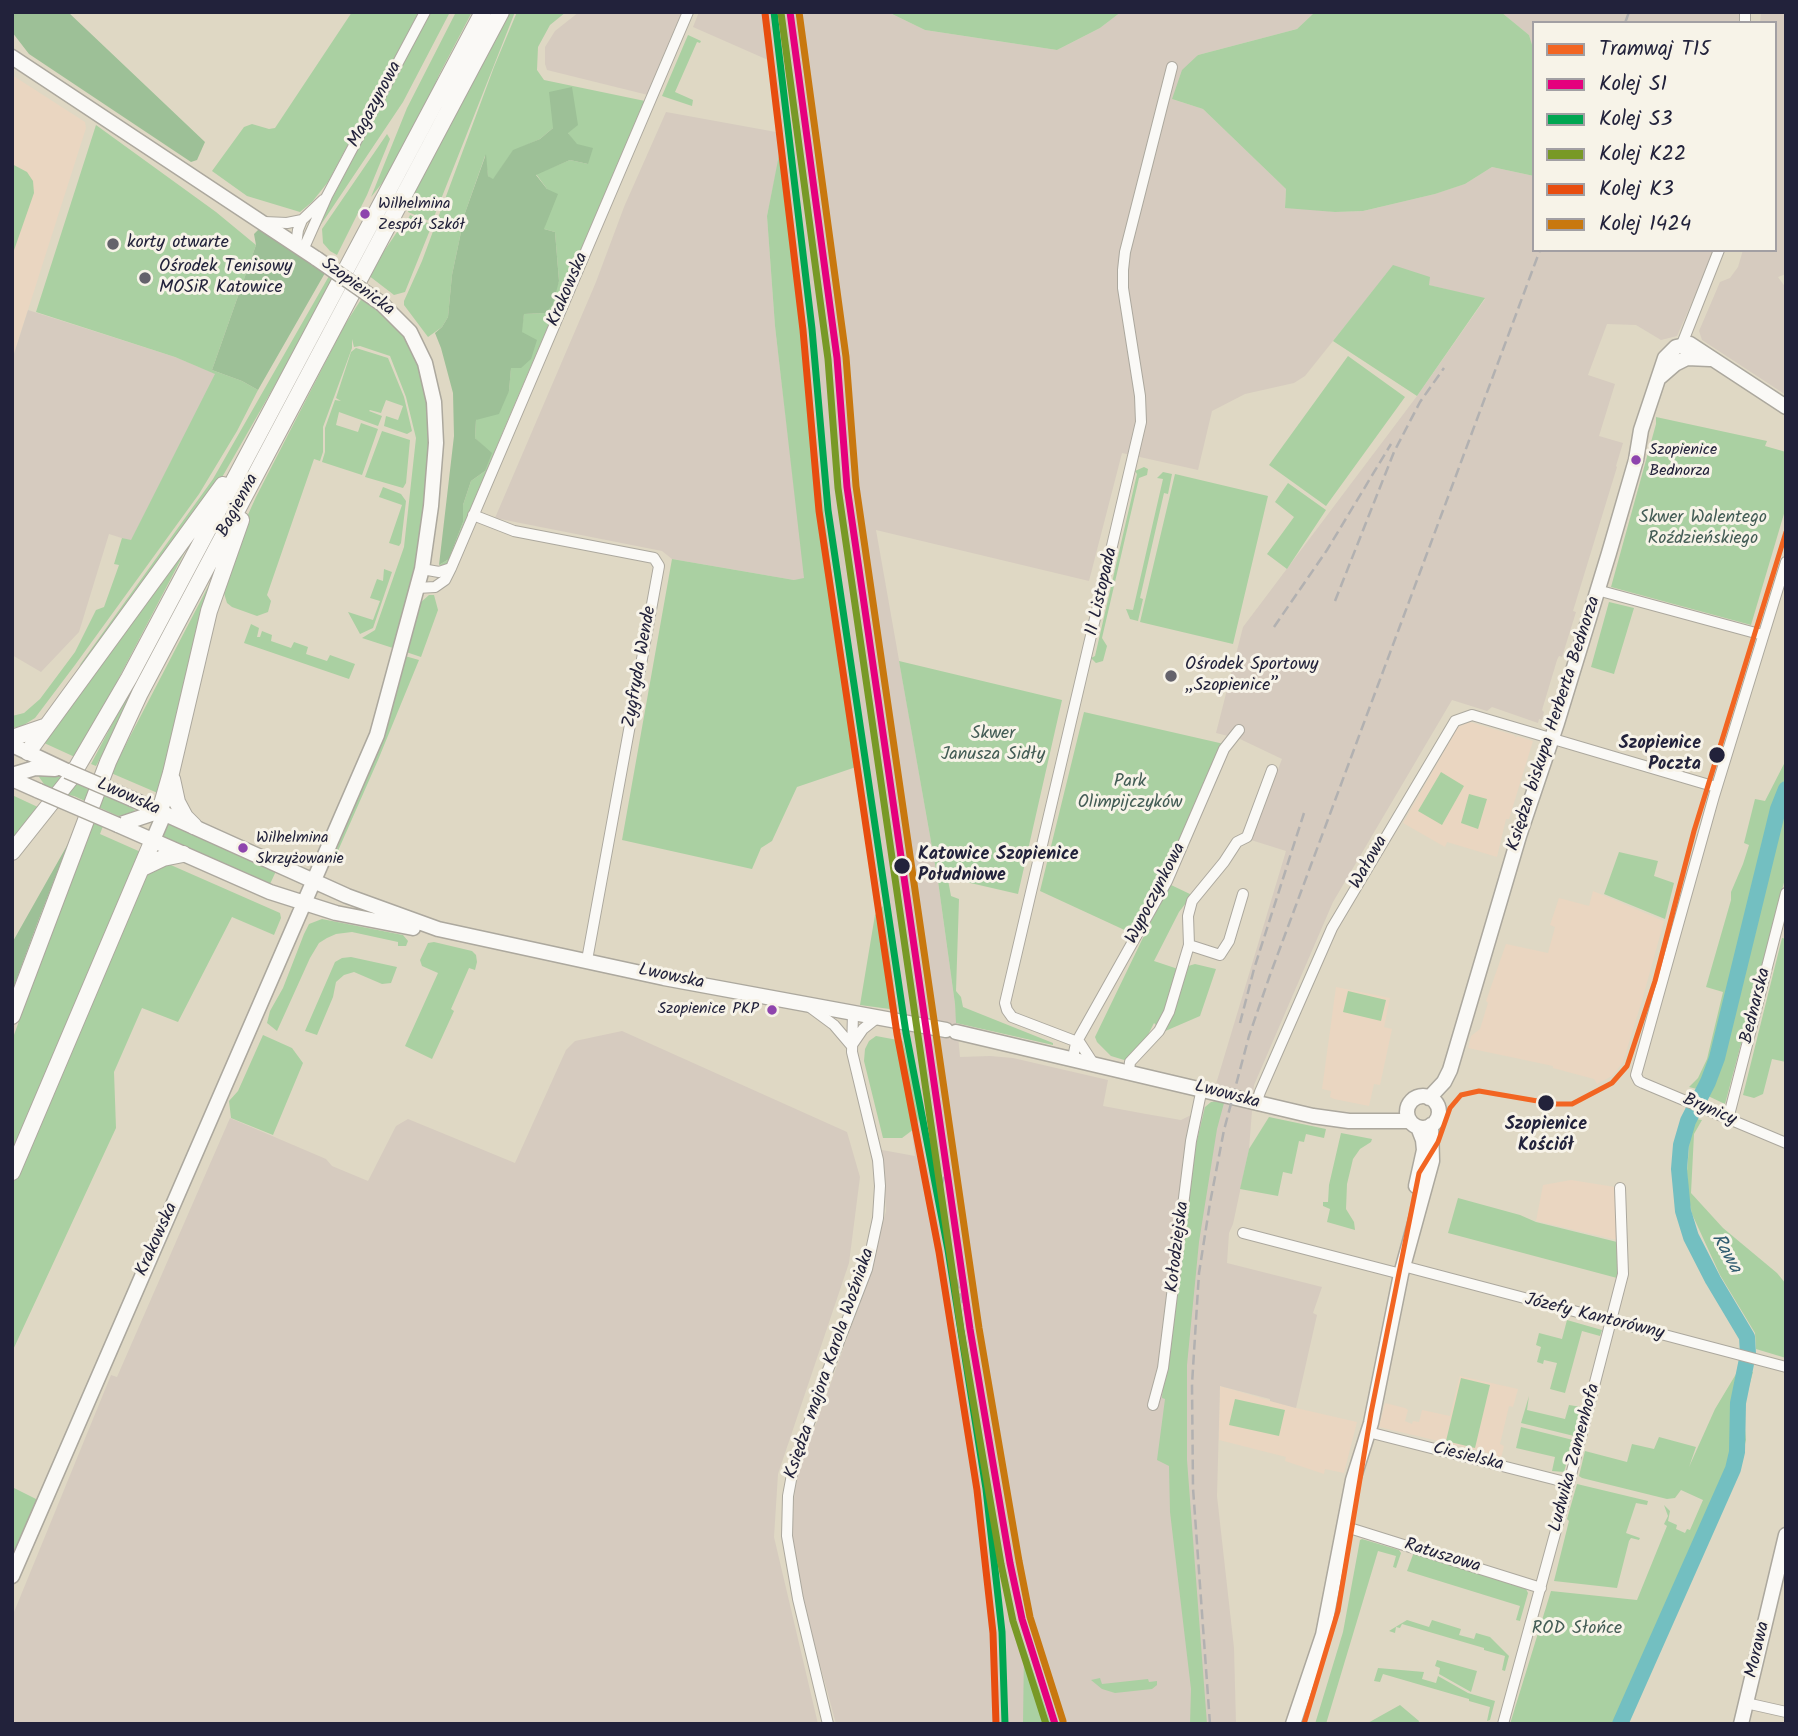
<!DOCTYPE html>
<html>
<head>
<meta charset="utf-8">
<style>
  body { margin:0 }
  #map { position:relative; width:1798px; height:1736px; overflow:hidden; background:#dfd8c4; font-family:Kalam,sans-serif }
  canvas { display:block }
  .frame { position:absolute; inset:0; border:14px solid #22223b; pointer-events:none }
  .legend { position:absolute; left:1532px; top:21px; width:245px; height:231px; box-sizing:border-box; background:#f7f3e8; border:2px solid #a29fa3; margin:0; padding:9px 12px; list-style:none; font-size:21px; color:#22223b }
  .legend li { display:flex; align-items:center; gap:14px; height:35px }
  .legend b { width:35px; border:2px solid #a29fa3 }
</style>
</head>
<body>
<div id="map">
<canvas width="1798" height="1736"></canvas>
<div class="frame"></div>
<ul class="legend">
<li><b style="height:9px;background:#f26522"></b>Tramwaj T15</li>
<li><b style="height:9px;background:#e5007d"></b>Kolej S1</li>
<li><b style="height:9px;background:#00a651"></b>Kolej S3</li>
<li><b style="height:9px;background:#789926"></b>Kolej K22</li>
<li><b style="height:9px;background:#e84d0f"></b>Kolej K3</li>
<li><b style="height:9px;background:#c8780f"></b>Kolej 1424</li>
</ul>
</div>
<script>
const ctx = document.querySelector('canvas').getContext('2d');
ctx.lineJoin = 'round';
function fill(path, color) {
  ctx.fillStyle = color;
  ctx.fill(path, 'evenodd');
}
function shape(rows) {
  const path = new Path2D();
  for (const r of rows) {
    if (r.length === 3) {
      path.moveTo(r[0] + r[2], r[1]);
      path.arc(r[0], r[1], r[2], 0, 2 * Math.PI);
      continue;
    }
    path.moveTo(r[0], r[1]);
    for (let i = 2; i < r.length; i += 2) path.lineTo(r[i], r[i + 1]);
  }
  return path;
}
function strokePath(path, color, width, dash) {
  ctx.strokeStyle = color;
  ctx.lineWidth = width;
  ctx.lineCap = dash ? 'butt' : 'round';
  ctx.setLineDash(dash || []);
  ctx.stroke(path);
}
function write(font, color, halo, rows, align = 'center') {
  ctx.font = font + ' Kalam,sans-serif';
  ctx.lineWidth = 6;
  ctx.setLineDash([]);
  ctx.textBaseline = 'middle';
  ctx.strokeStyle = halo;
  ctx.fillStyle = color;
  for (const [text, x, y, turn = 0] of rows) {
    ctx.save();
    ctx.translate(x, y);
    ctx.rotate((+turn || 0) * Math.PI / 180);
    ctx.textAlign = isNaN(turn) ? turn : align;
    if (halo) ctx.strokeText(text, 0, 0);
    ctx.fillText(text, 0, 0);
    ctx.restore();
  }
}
fill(shape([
  [12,75,85,122,86,128,12,360],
  [1470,722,1514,735,1516,738,1517,736,1533,741,1509,819,1506,819,1497,857,1447,842,1445,847,1403,823,1458,727],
  [1593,891,1664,921,1643,997,1623,1062,1617,1070,1612,1076,1597,1084,1594,1079,1553,1068,1553,1066,1468,1048,1471,1036,1480,1029,1488,1003,1486,1001,1506,944,1548,953,1555,927,1550,925,1559,898,1589,906],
  [1336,987,1390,998,1384,1027,1392,1029,1380,1085,1374,1084,1369,1106,1334,1099,1330,1097,1331,1091,1322,1089],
  [1571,1180,1615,1187,1617,1240,1536,1221,1543,1185],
  [1460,1376,1518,1389,1513,1407,1509,1406,1500,1444,1504,1446,1501,1458,1493,1456,1493,1454,1379,1427,1385,1403,1405,1408,1408,1410,1405,1421,1412,1424,1413,1421,1419,1422,1422,1410,1450,1416],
  [1220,1386,1296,1408,1357,1422,1344,1473,1325,1469,1324,1474,1285,1461,1286,1457,1219,1440]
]), '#ead6c1');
fill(shape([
  [579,12,683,12,648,95,547,70,545,64,545,47,555,31],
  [699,12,888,12,925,30,1057,50,1100,28,1121,12,1315,12,1297,29,1198,55,1172,99,1203,109,1286,189,1285,205,1335,212,1363,211,1435,194,1465,184,1492,167,1534,176,1534,250,1715,250,1677,336,1661,340,1636,325,1607,324,1588,375,1615,384,1599,436,1623,443,1616,466,1617,467,1573,611,1576,612,1562,657,1559,656,1557,660,1542,710,1544,712,1542,720,1539,719,1538,723,1492,707,1487,711,1452,700,1333,902,1254,1085,1249,1149,1233,1224,1229,1233,1227,1263,1322,1287,1313,1313,1317,1315,1296,1408,1270,1401,1270,1399,1220,1386,1217,1496,1234,1648,1236,1724,836,1724,804,1605,792,1536,795,1482,864,1291,886,1211,882,1150,915,1156,883,906,856,767,779,158,767,216,775,326,805,579,794,580,672,559,662,551,495,518,596,282,624,207,666,112,776,132,768,60,693,27],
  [1393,266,1429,285,1485,299,1417,396,1243,627,1216,733,1240,739,1282,759,1251,840,1286,851,1216,1084,1212,1106,1205,1107,1194,1099,1191,1115,1181,1120,1146,1114,1103,1106,1108,1080,1013,1058,990,1056,960,1057,955,1004,938,881,876,530,1089,581,1122,453,1198,470,1212,411,1245,394,1294,383,1305,376],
  [1501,12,1740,12,1739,23,1534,23,1534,51,1529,35],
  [1761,12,1786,12,1786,274,1778,277,1786,288,1786,395,1702,340,1699,331,1720,282,1730,278,1738,267,1743,250,1775,250,1775,23,1760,23],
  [28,310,175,357,216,374,131,541,109,534,79,632,41,672,12,655,12,360],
  [622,1031,847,1132,860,1177,849,1263,778,1474,774,1537,818,1724,12,1724,12,1617,111,1375,117,1377,230,1118,326,1159,332,1166,368,1181,396,1126,408,1119,515,1163,566,1050,575,1041]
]), '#d6cbbf');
fill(shape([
  [352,12,419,12,328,182,312,202,300,212,247,196,212,171,244,127,252,124,269,129,275,128],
  [430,12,450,12,403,102,320,226,318,225],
  [456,12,472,12,439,75,423,113,391,172,371,197,407,108],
  [507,12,515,12,432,222,408,212,416,183],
  [517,12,566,12,550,25,538,47,537,70,544,80,645,101,504,429,451,561,445,566,439,565,449,559,463,522,463,505,471,481,485,471,486,449,475,438,476,420,509,391,511,367,529,337,521,332,524,314,545,313,559,281,555,232,544,229,547,189,536,174,570,160,588,164,568,133,553,128,540,139,513,151,493,180,488,176,485,156,465,213,452,275,448,317,442,327,428,337,404,305,404,301,422,261,494,67],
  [888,12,1121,12,1100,28,1057,50,925,30],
  [1315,12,1501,12,1529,35,1534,51,1532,78,1534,79,1534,176,1492,167,1465,184,1435,194,1363,211,1335,212,1285,208,1286,189,1203,109,1172,99,1182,70,1198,55,1297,29],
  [688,35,701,41,700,43,697,42,675,92,693,100,692,106,662,96],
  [96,125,216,212,256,245,212,370,242,381,258,390,237,431,199,494,75,665,35,718,22,726,12,728,12,716,24,713,40,699,75,652,96,610,104,607,119,565,114,564,122,538,131,540,215,374,175,357,36,312],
  [387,134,390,139,367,195,337,255,330,251,323,243,322,229],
  [779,155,856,767,797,787,772,841,761,848,752,869,622,840,672,559,794,580,804,578,775,326,767,216],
  [12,164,27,172,33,181,34,193,12,256],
  [410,215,432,225,405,292,394,295,368,275,397,232,401,234],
  [1393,265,1430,277,1429,285,1485,298,1417,396,1333,341],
  [329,276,335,280,330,289,221,479,94,653,79,666,213,479],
  [344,286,348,288,96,766,91,764],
  [362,298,400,329,418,359,426,384,430,440,422,528,411,588,396,649,362,638,375,630,404,547,416,438,406,397,390,356,360,346,354,347,352,339,352,348,323,427,323,452,320,461,314,459,267,595,271,601,268,612,257,616,232,607,227,603,223,590,241,530,256,497,344,326],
  [356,348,388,358,404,397,412,431,407,434,384,426,386,416,398,420,403,406,386,400,381,413,370,410,369,411,382,416,378,426,339,412,336,425,358,432,361,423,378,429,362,475,322,462,325,452,325,428,335,400,341,401,336,398,351,352],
  [1348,356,1405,397,1326,506,1269,465],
  [1656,417,1767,441,1765,446,1786,452,1786,507,1751,625,1611,587,1656,424],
  [382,431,410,440,406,483,403,488,365,477],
  [1144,467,1148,469,1147,475,1139,478,1102,638,1107,646,1103,661,1096,663,1091,658,1095,656,1137,474,1135,471],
  [1163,472,1172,474,1168,494,1164,493,1140,598,1143,599,1138,621,1130,619,1126,609,1133,610,1163,479,1157,478],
  [1175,474,1268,496,1233,644,1140,622],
  [1288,483,1326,510,1287,569,1267,554,1294,517,1275,502],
  [383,487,401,494,406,501,401,543,399,546,389,543,402,505,379,497],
  [191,540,77,758,42,742],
  [384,569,392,572,373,628,360,634,348,612,373,620,380,601,370,598,377,579,383,581],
  [213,577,160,794,111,773],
  [429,595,434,595,438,610,421,657,406,652,417,612,420,603],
  [1609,602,1634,608,1614,674,1591,667],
  [251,624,259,628,257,637,260,637,262,631,272,635,271,641,291,648,294,642,308,647,306,654,327,661,330,655,355,664,349,679,244,643],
  [405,656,419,660,378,760,337,853,335,853,374,759],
  [899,661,1062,700,1018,894,953,879,948,880,951,896,959,899,956,991,961,997,963,1007,1053,1043,1053,1045,956,1023,955,1004,938,881],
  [1084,712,1224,744,1166,868,1131,933,1040,891],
  [1786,760,1786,777,1776,801,1712,1059,1697,1089,1689,1087,1698,1078,1707,1059,1723,992,1706,987,1731,900,1731,892,1743,864,1749,845,1744,843,1755,799,1765,801],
  [1441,772,1464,786,1442,825,1418,811],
  [37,774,54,774,100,794,125,800,137,813,118,816,74,796,57,793,46,787],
  [1469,794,1487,799,1478,829,1461,823],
  [12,795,42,809,12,844],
  [1786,803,1786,875,1725,1104,1708,1096,1717,1079,1728,1039],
  [165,820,277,869,270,884,160,839],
  [90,821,103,826,100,834,143,853,12,1159,14,1035],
  [1619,852,1658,861,1654,876,1674,883,1665,919,1604,894],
  [164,862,280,913,281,918,274,935,232,917,178,1022,142,1008,114,1072,116,1128,12,1352,12,1186,144,876],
  [1169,884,1192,895,1179,912,1154,961,1178,969,1195,964,1216,969,1200,1016,1163,1032,1154,1023,1134,1063,1111,1056,1097,1042,1095,1037],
  [883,906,897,1010,860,1005,875,915],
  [322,919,403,935,408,941,406,946,398,946,398,942,352,932,336,934,327,938,319,943,310,958,277,1031,267,1023,270,1011,283,988,304,934,309,924],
  [1782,938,1786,939,1786,1062,1772,1059,1763,1094,1754,1098,1743,1095],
  [434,942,472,951,476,955,477,962,475,970,469,968,451,1009,454,1011,432,1059,405,1046,438,973,422,966,420,960,428,943],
  [351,957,397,967,391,983,382,984,354,972,344,975,336,982,333,997,317,1035,305,1031,335,962,342,958],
  [1348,991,1386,1000,1381,1021,1343,1012],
  [263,1035,292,1048,303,1063,273,1135,231,1118,229,1101,238,1091],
  [876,1036,903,1041,921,1115,914,1129,902,1138,883,1138,864,1061,865,1049,869,1041],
  [1218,1101,1224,1103,1217,1129,1199,1242,1187,1365,1187,1460,1207,1724,1190,1724,1191,1689,1170,1512,1169,1466,1157,1460,1165,1399,1162,1398,1163,1385,1195,1149,1205,1107,1211,1102],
  [1269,1117,1326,1129,1324,1138,1306,1134,1304,1142,1299,1141,1292,1174,1283,1172,1278,1196,1240,1189,1249,1149],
  [1696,1119,1702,1120,1694,1134,1691,1193,1723,1228,1777,1273,1786,1284,1786,1358,1756,1349,1755,1333,1720,1275,1692,1214,1688,1195,1687,1171,1690,1135],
  [1341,1133,1372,1139,1371,1142,1360,1149,1353,1159,1347,1184,1346,1209,1354,1222,1355,1230,1327,1222,1330,1209,1323,1206,1323,1202,1328,1202,1329,1185],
  [1458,1198,1520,1215,1536,1222,1617,1242,1617,1278,1448,1233],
  [1567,1320,1602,1330,1600,1336,1582,1331,1565,1393,1550,1389,1557,1363,1544,1360,1543,1364,1537,1362,1541,1347,1536,1345,1539,1333,1562,1339],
  [1739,1369,1753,1372,1743,1408,1746,1440,1740,1464,1626,1724,1510,1724,1551,1591,1637,1600,1667,1526,1664,1524,1668,1516,1664,1505,1670,1511,1668,1521,1677,1525,1676,1529,1685,1533,1687,1529,1690,1530,1703,1500,1681,1490,1675,1498,1667,1499,1582,1478,1579,1476,1585,1451,1627,1462,1632,1444,1654,1449,1659,1437,1696,1447,1689,1467,1715,1409],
  [1461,1378,1490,1385,1475,1448,1446,1441],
  [1529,1396,1527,1410,1565,1419,1569,1405,1581,1407,1574,1436,1521,1423],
  [1235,1399,1285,1410,1279,1436,1229,1425],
  [1521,1427,1573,1440,1564,1472,1552,1471,1555,1457,1516,1448],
  [1577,1484,1648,1501,1647,1505,1636,1503,1626,1533,1640,1538,1639,1540,1631,1538,1629,1541,1617,1588,1554,1581,1569,1521,1567,1519],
  [12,1487,38,1500,12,1561],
  [1362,1539,1399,1550,1401,1553,1396,1568,1393,1567,1396,1556,1378,1551,1326,1724,1315,1724,1343,1632,1360,1540],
  [1414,1552,1526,1589,1528,1593,1520,1621,1516,1620,1520,1606,1407,1571],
  [1407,1620,1429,1627,1432,1620,1461,1629,1459,1635,1474,1639,1476,1633,1490,1637,1509,1656,1505,1671,1502,1670,1505,1656,1484,1650,1484,1648,1402,1624,1400,1628,1396,1627,1395,1633,1389,1631],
  [1024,1650,1026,1650,1051,1724,1023,1724],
  [1437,1660,1477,1671,1471,1692,1439,1674,1440,1668,1435,1666],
  [1378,1668,1424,1672,1422,1679,1436,1683,1438,1676,1468,1693,1495,1701,1490,1720,1487,1721,1490,1707,1469,1701,1469,1699,1383,1674,1380,1682,1374,1681],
  [1100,1678,1102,1684,1148,1679,1149,1682,1157,1681,1157,1685,1152,1689,1115,1693,1102,1689,1091,1680],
  [1400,1705,1419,1721,1418,1724,1366,1724]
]), '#aad0a2');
fill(shape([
  [12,12,68,12,205,142,197,160,191,162,29,54,12,32],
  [572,87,578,125,568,133,577,144,593,148,588,164,570,160,536,175,547,189,558,194,544,229,555,232,559,281,553,304,546,313,524,314,522,332,537,340,531,359,521,368,511,368,509,391,499,414,476,420,475,438,492,453,485,471,471,481,463,505,463,522,449,559,439,565,454,436,453,393,441,348,435,333,442,327,448,317,452,275,465,213,486,154,488,176,493,179,513,150,540,139,553,128,549,92],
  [261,227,325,273,258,390,242,381,212,370,256,245,254,234],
  [69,842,37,924,12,992,12,943]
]), '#9dc097');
strokePath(shape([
  [1620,1724,1733,1469,1737,1452,1738,1403,1748,1354,1747,1337,1713,1280,1691,1237,1683,1211,1679,1169,1681,1145,1688,1121,1708,1082,1717,1058,1778,809,1786,789]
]), '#73bfc1', 16);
const street = shape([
  [1745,23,1745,12],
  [264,222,287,223,302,220],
  [296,245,298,230,302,220,323,200],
  [303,250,327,196,425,12],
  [1682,344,1719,250],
  [473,515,514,531,654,558,659,566,587,960],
  [1786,562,1714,796,1636,1075,1639,1081,1643,1083,1786,1143],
  [422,569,439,572,451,568],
  [417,588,435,587,445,580,451,568,688,12],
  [1597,590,1763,635],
  [1189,945,1220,955,1229,941,1243,894],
  [811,1008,834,1025,851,1045],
  [852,1045,863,1029,878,1017],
  [1073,1058,1076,1043,1167,881,1224,749,1239,730],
  [1093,1063,1080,1043,1012,1017,1007,1010,1005,1003,1141,422,1140,396,1123,288,1123,270,1125,252,1172,67],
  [1129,1071,1130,1062,1159,1031,1169,1012,1189,945,1188,916,1192,901,1224,862,1237,842,1247,837,1272,770],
  [1256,1104,1260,1092,1332,928,1455,721,1472,715,1716,787],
  [1728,1119,1786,893],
  [1243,1233,1401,1274],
  [1403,1266,1786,1367],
  [1153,1405,1163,1368,1191,1141,1202,1088],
  [1368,1432,1569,1483],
  [1343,1526,1541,1588],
  [1746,1703,1786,1712],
  [828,1724,798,1599,787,1536,788,1496,793,1469,823,1383,867,1269,878,1218,880,1186,878,1160,852,1052,853,1013],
  [1503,1724,1570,1479,1623,1274,1620,1188]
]);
const secondary = shape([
  [12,57,317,259],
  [1660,377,1675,364,1687,358,1710,359],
  [12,745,67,771],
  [12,775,35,768,55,769],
  [12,779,39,791],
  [132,799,347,896,438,929,664,978,946,1030],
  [118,825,270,892,336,913,413,928],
  [118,825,160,811],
  [153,840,162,819,160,811],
  [956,1032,1313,1116,1349,1121,1410,1121],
  [1423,1112,16],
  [1429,1098,1444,1082,1450,1070,1519,836,1557,723,1609,553,1636,460,1641,430,1665,358,1676,347,1690,344,1786,407],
  [1416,1186,1424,1150,1423,1140,1418,1127],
  [12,1576,377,735,422,569,431,506,436,443,434,402,425,363,410,332,382,304],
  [1293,1724,1323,1635,1353,1480,1371,1423,1401,1274,1432,1161,1431,1125],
  [1741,1724,1786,1535]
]);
const primary = shape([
  [12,738,44,727],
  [28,752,223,485],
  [172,779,177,802,185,817,194,826],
  [160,811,171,773,209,611,241,520],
  [12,852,70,779,129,678,483,12],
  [142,868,163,858,183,854],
  [12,1016,108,762,140,693,501,12],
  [12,1172,153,840]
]);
strokePath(street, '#aca89e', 12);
strokePath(secondary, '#aca89e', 17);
strokePath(primary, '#aca89e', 18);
strokePath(street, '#faf9f6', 10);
strokePath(secondary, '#faf9f6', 14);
strokePath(primary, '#faf9f6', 16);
strokePath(shape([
  [1625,23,1629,12],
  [1335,601,1394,452,1420,402,1444,368],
  [1274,627,1327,550,1391,444],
  [1240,1023,1254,969,1304,813],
  [938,1201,946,1169],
  [948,1250,970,1329],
  [1210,1724,1193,1488,1192,1384,1199,1273,1210,1203,1224,1130,1249,1036,1270,975,1540,250]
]), '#b2b1b1', 2.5, [10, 5]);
const secondaryBridge = shape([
  [317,259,382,304],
  [67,771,132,799],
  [39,791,118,825]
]);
strokePath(secondaryBridge, '#aca89e', 17, []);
strokePath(secondaryBridge, '#faf9f6', 14);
strokePath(shape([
  [790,12,837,358,847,487,970,1329,1010,1563,1022,1619,1055,1724]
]), '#e5007d', 7);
strokePath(shape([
  [774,12,812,329,828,510,906,1033,948,1250,986,1489,1002,1632,1005,1724]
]), '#00a651', 7);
strokePath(shape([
  [781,13,828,359,838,488,961,1330,1001,1564,1013,1621,1046,1724]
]), '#789926', 7);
strokePath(shape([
  [765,13,803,330,819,511,897,1034,939,1252,977,1490,993,1633,996,1724]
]), '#e84d0f', 7);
strokePath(shape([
  [799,12,846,357,856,486,979,1328,1019,1561,1030,1617,1063,1721]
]), '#c8780f', 7);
strokePath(shape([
  [1304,1724,1338,1611,1371,1413,1419,1173,1438,1142,1450,1108,1461,1095,1479,1091,1555,1104,1572,1104,1612,1083,1627,1066,1655,981,1694,831,1786,532]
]), '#f26522', 5);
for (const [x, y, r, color] of [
  [365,214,6,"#8e44ad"],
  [113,244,7,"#64626b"],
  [145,278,7,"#64626b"],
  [1636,460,6,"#8e44ad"],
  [1171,676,7,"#64626b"],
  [1717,755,9,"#22223b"],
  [243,848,6,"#8e44ad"],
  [902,866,9,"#22223b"],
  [772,1010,6,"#8e44ad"],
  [1546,1103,9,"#22223b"]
]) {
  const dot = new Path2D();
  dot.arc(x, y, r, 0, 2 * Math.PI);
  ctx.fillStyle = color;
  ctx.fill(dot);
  strokePath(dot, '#f7f3e8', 2.5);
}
write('16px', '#22223b', '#f7f3e8', [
  ["Wilhelmina",378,205],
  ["Zespół Szkół",378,226],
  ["Szopienice",1649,451],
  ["Bednorza",1649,472],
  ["Wilhelmina",256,839],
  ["Skrzyżowanie",256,860],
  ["Szopienice PKP",759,1010,"right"]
], 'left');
write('18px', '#22223b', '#f7f3e8', [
  ["Magazynowa",376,105,-62],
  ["Szopienicka",357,288,36],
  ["Krakowska",569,290,-67],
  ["Bagienna",239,506,-62],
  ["11 Listopada",1103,592,-77],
  ["Zygfryda Wende",641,667,-80],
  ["Księdza biskupa Herberta Bednorza",1555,724,-72],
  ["Lwowska",128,798,24],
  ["Wałowa",1370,863,-60],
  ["Wypoczynkowa",1157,894,-63],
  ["Lwowska",671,978,12],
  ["Bednarska",1757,1006,-76],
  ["Lwowska",1227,1096,15],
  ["Brynicy",1709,1111,23],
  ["Krakowska",158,1240,-66],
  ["Kołodziejska",1179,1247,-83],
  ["Józefy Kantorówny",1594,1318,14],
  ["Księdza majora Karola Woźniaka",831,1364,-71],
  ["Ciesielska",1468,1458,14],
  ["Ludwika Zamenhofa",1576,1458,-75],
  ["Ratuszowa",1442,1557,17],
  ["Morawa",1759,1650,-77]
]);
write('18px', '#22223b', '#f7f3e8', [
  ["korty otwarte",127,244],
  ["Ośrodek Tenisowy",159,268],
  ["MOSiR Katowice",159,289],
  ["Ośrodek Sportowy",1185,666],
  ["„Szopienice”",1185,687]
], 'left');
write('18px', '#435c55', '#f7f3e8', [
  ["Skwer Walentego",1703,519],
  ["Roździeńskiego",1703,540],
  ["Skwer",993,735],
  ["Janusza Sidły",993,756],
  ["Park",1130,783],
  ["Olimpijczyków",1130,804],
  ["ROD Słońce",1577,1630]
]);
write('bold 18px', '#22223b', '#f7f3e8', [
  ["Szopienice",1701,745],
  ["Poczta",1701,766],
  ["Katowice Szopienice",918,856,"left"],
  ["Południowe",918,877,"left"],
  ["Szopienice",1546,1126,"center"],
  ["Kościół",1546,1147,"center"]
], 'right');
write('italic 19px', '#305c70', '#f7f3e8', [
  ["Rawa",1725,1254,61]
]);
</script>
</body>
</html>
